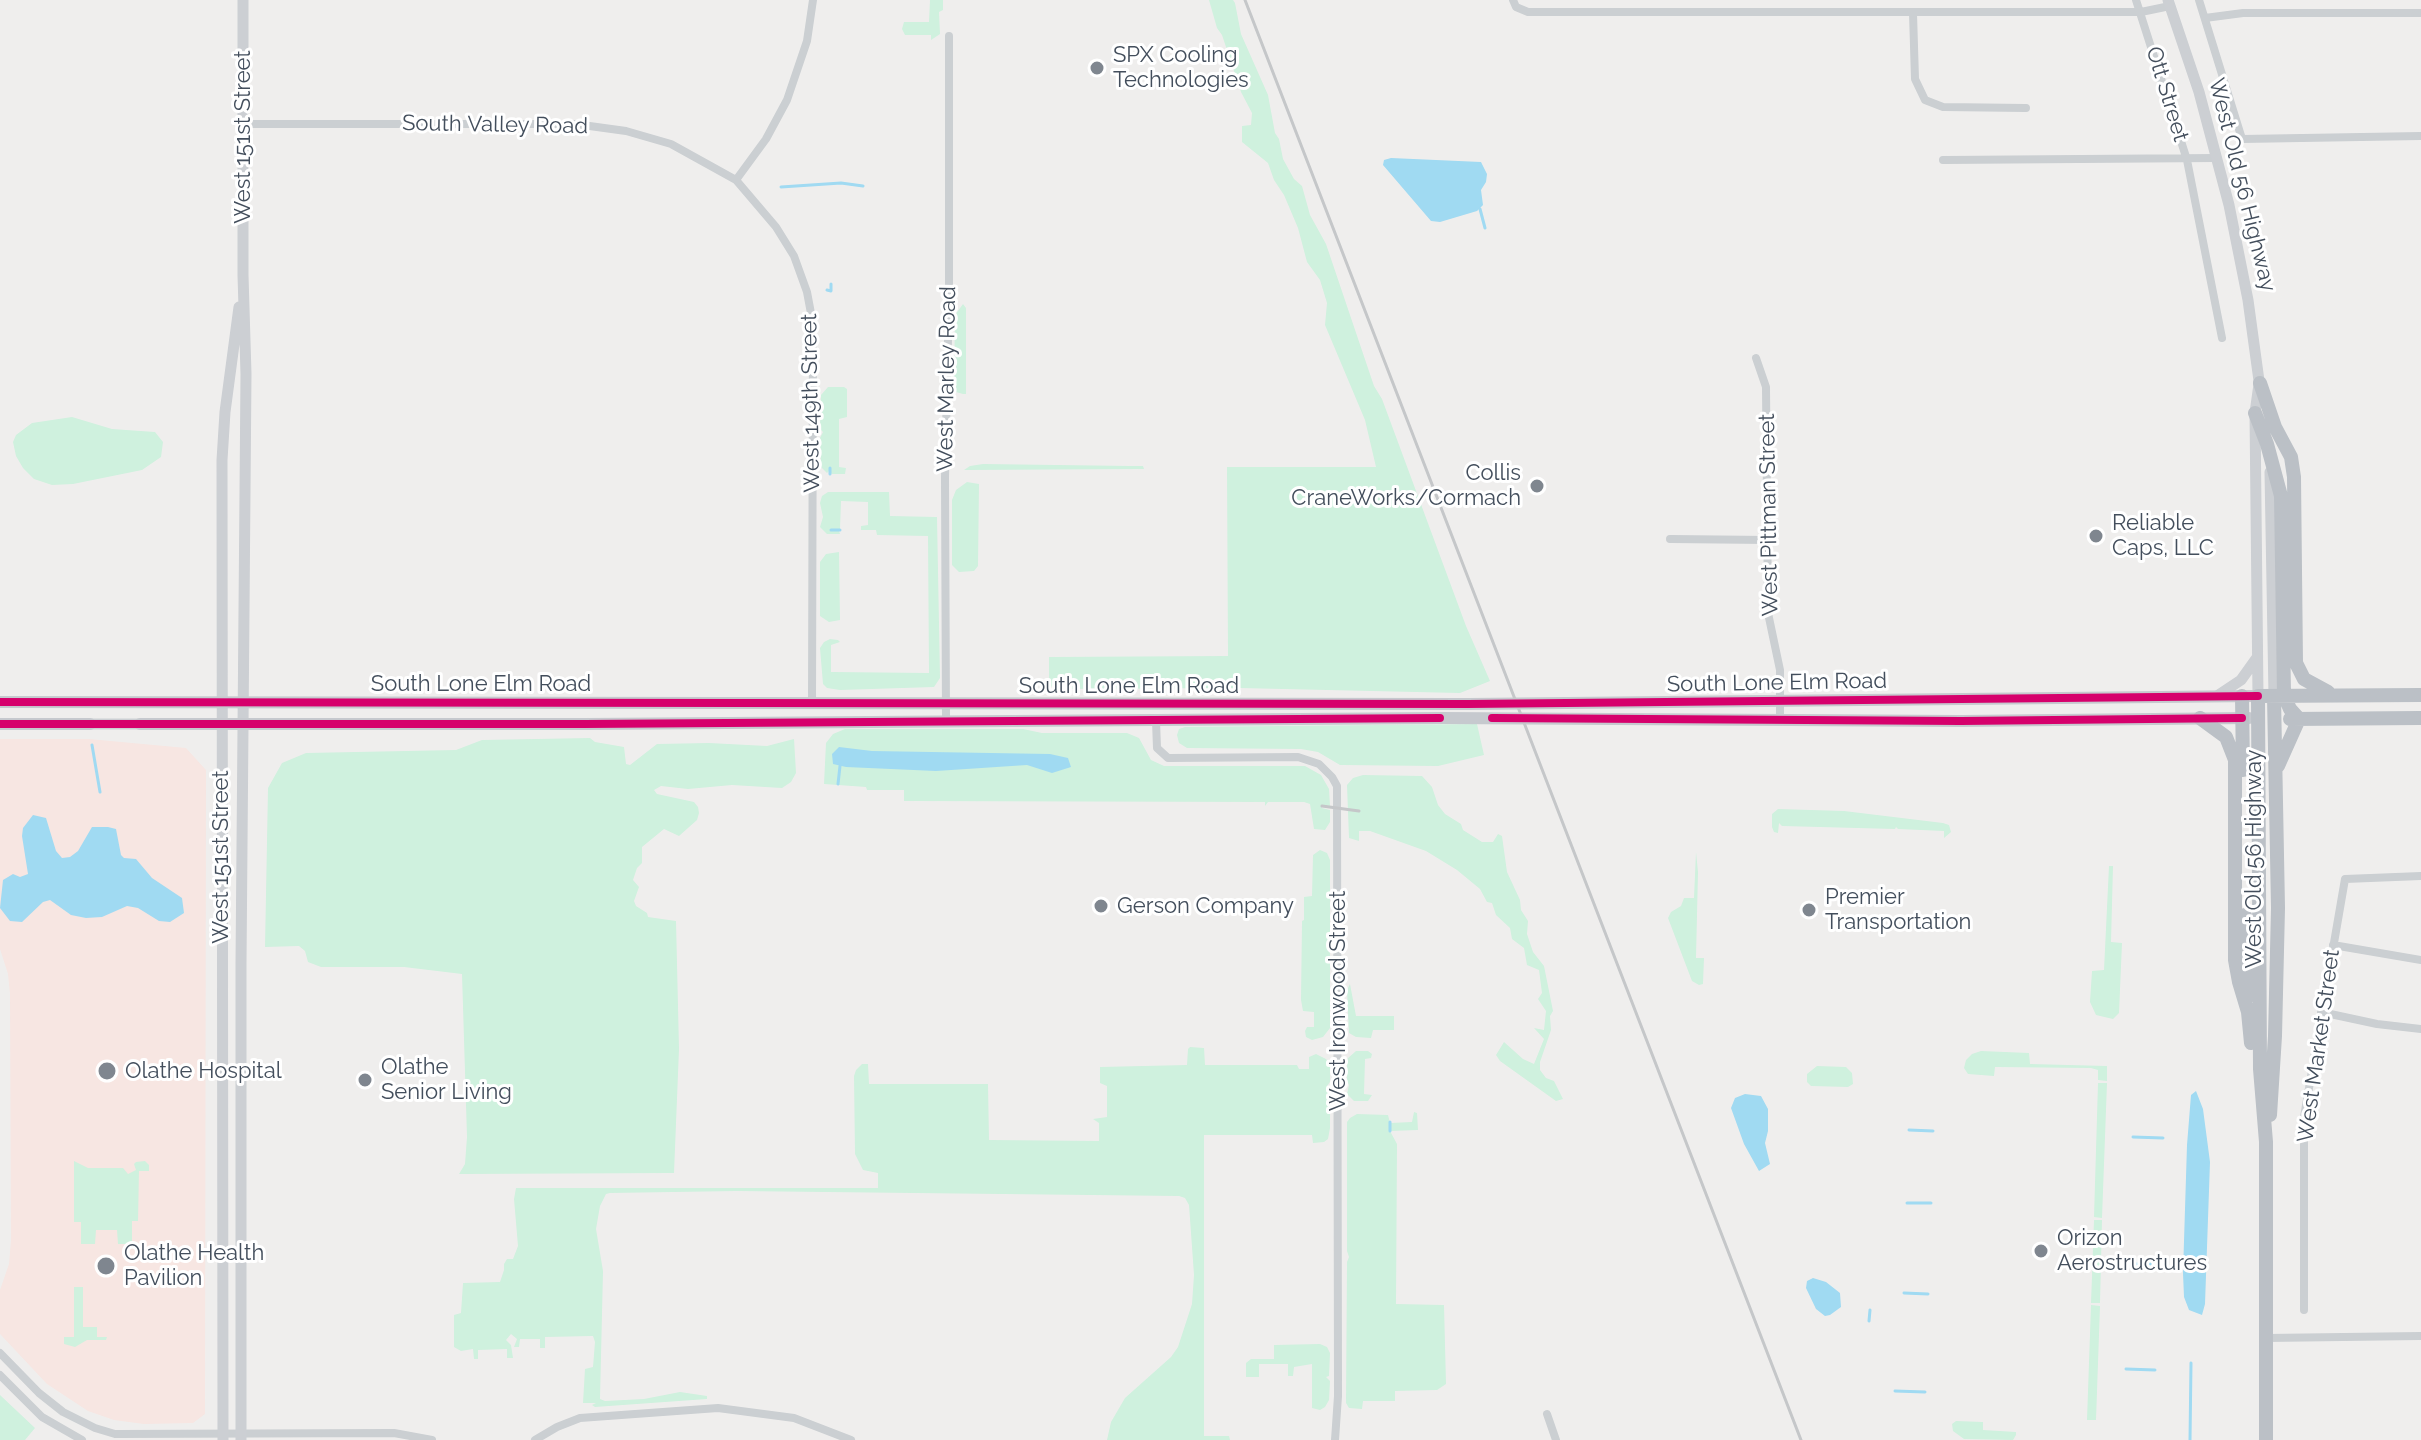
<!DOCTYPE html>
<html>
<head>
<meta charset="utf-8">
<style>
  body { margin:0 }
  canvas { display:block; background:#efeeed }
</style>
</head>
<body>
<canvas width="2421" height="1440"></canvas>
<script>
const ctx = document.querySelector('canvas').getContext('2d');
ctx.lineJoin = 'round';
function fill(path, color) {
  ctx.fillStyle = color;
  ctx.fill(path, 'evenodd');
}
function shape(rows) {
  const path = new Path2D();
  for (const r of rows) {
    path.moveTo(r[0], r[1]);
    for (let i = 2; i < r.length; i += 2) path.lineTo(r[i], r[i + 1]);
  }
  return path;
}
function strokePath(path, color, width, dash) {
  ctx.strokeStyle = color;
  ctx.lineWidth = width;
  ctx.lineCap = dash ? 'butt' : 'round';
  ctx.setLineDash(dash || []);
  ctx.stroke(path);
}
function write(font, color, halo, rows, align = 'center') {
  ctx.font = font + ' Raleway,sans-serif';
  ctx.lineWidth = 6;
  ctx.setLineDash([]);
  ctx.textBaseline = 'middle';
  ctx.strokeStyle = halo;
  ctx.fillStyle = color;
  for (const [text, x, y, turn = 0] of rows) {
    ctx.save();
    ctx.translate(x, y);
    ctx.rotate((+turn || 0) * Math.PI / 180);
    ctx.textAlign = isNaN(turn) ? turn : align;
    if (halo) ctx.strokeText(text, 0, 0);
    ctx.fillText(text, 0, 0);
    ctx.restore();
  }
}
fill(shape([
  [0,739,89,739,186,748,206,770,205,1414,193,1423,144,1424,114,1420,88,1411,47,1384,0,1334,0,1290,9,1264,11,1240,10,994,8,974,0,949]
]), '#f7e6e2');
fill(shape([
  [930,0,943,0,943,10,939,12,940,34,931,40,931,35,905,35,902,29,904,22,929,22],
  [1209,0,1233,0,1235,3,1241,34,1268,95,1275,133,1279,139,1283,159,1294,179,1302,186,1310,215,1326,244,1374,386,1382,399,1466,626,1490,681,1460,693,1239,688,1060,689,1049,686,1049,657,1228,656,1227,467,1376,467,1365,420,1325,325,1327,303,1320,280,1307,262,1298,228,1284,195,1274,180,1268,163,1242,142,1242,126,1251,125,1252,113,1241,92,1222,35,1217,28],
  [963,304,966,308,966,394,963,394,956,392,954,388,955,315],
  [828,387,844,387,847,389,847,417,839,419,839,467,846,468,845,474,832,474,829,471,827,473,821,467,820,438,823,432,820,429,821,395],
  [72,417,112,429,155,432,163,442,161,457,142,470,73,484,52,485,34,479,23,468,16,456,13,442,16,435,32,423],
  [983,464,1131,466,1143,466,1144,469,964,470,970,466],
  [967,482,979,484,978,566,974,571,959,572,952,565,952,500,956,490],
  [828,492,889,492,890,516,937,517,940,678,934,687,840,690,827,688,823,684,820,648,824,642,830,639,838,640,840,642,831,645,831,672,929,673,928,536,877,535,876,530,861,530,861,526,868,525,868,502,841,501,840,529,830,529,839,531,840,534,827,534,820,527,823,517,820,503,822,496],
  [839,552,840,620,829,622,820,616,820,562,826,554],
  [1477,724,1484,755,1438,766,1340,765,1318,752,1301,749,1187,748,1179,743,1177,735,1179,729,1185,727],
  [845,729,1023,729,1042,733,1127,733,1139,738,1151,760,1164,766,1305,766,1321,775,1329,789,1330,806,1322,805,1322,808,1330,810,1330,822,1325,830,1314,829,1310,804,1304,802,1268,802,1265,806,1265,802,904,801,904,790,867,790,866,787,824,784,826,743,833,734],
  [590,738,595,742,624,747,626,764,630,765,657,744,709,743,767,746,794,739,796,773,791,782,782,788,732,785,688,789,661,786,654,790,657,794,694,802,698,807,699,813,697,820,679,836,664,829,642,847,642,863,637,868,633,880,639,887,634,901,636,906,647,913,648,917,676,921,679,1049,674,1173,459,1174,465,1164,467,1137,462,974,404,967,321,967,308,962,305,951,299,946,265,947,268,788,282,763,306,753,456,750,482,740],
  [1363,775,1422,776,1432,787,1438,805,1445,814,1461,824,1463,830,1482,842,1493,842,1498,834,1502,836,1507,872,1520,900,1521,910,1528,921,1527,934,1533,952,1544,966,1553,1011,1550,1016,1551,1030,1540,1062,1540,1070,1546,1078,1554,1081,1563,1099,1556,1101,1500,1061,1496,1055,1504,1042,1523,1059,1534,1064,1544,1039,1534,1028,1544,1030,1546,1011,1538,999,1542,993,1539,970,1527,965,1524,948,1512,939,1510,928,1496,915,1492,903,1487,902,1480,889,1457,870,1426,851,1370,831,1359,831,1359,841,1349,838,1347,785,1353,778],
  [1778,809,1844,811,1943,823,1949,825,1951,832,1944,838,1944,831,1898,829,1896,827,1895,829,1782,826,1779,823,1778,833,1774,832,1772,827,1772,814],
  [1320,850,1327,853,1330,860,1330,1028,1323,1037,1312,1040,1306,1037,1305,1031,1307,1027,1314,1027,1314,1012,1303,1011,1301,1000,1302,921,1304,920,1304,897,1312,896,1313,855],
  [1696,852,1698,872,1696,958,1704,958,1703,984,1699,985,1692,981,1668,918,1671,912,1681,906,1684,898,1694,898],
  [2109,866,2113,866,2111,942,2122,943,2119,1013,2113,1019,2096,1015,2090,1002,2092,971,2104,970],
  [1350,984,1356,1016,1394,1016,1394,1030,1373,1030,1371,1038,1356,1037,1349,1033,1347,990],
  [1190,1047,1204,1048,1205,1065,1297,1065,1299,1069,1309,1069,1309,1057,1316,1054,1326,1059,1330,1065,1330,1082,1327,1086,1330,1090,1330,1128,1328,1139,1324,1142,1313,1143,1312,1135,1204,1135,1204,1436,1229,1436,1230,1440,1107,1440,1111,1422,1125,1398,1171,1357,1178,1347,1192,1304,1194,1275,1189,1205,1185,1198,1179,1196,737,1191,610,1193,606,1194,600,1206,596,1229,603,1271,600,1399,605,1401,644,1399,680,1392,707,1396,707,1399,595,1407,592,1405,596,1403,583,1403,585,1369,593,1367,595,1342,593,1336,545,1337,545,1348,540,1348,540,1339,520,1339,519,1347,514,1347,517,1339,511,1334,506,1340,511,1345,513,1358,507,1358,507,1349,478,1350,478,1359,474,1359,473,1349,461,1351,454,1347,454,1315,461,1313,463,1283,500,1282,504,1270,504,1264,507,1259,513,1259,518,1246,514,1199,516,1188,878,1188,878,1173,863,1170,855,1154,854,1076,856,1070,862,1064,868,1064,869,1084,988,1084,989,1140,1099,1141,1099,1123,1093,1119,1107,1117,1107,1086,1100,1083,1100,1067,1187,1065,1188,1049],
  [1356,1051,1368,1051,1372,1054,1371,1058,1365,1059,1364,1094,1372,1095,1368,1101,1354,1101,1347,1094,1349,1085,1347,1081,1347,1059],
  [1981,1051,2029,1053,2030,1064,2107,1066,2107,1081,2098,1080,2098,1070,2091,1068,1995,1067,1994,1076,1968,1074,1964,1068,1966,1060,1972,1054],
  [1817,1066,1846,1067,1852,1073,1853,1084,1848,1087,1811,1086,1807,1082,1807,1074],
  [2098,1083,2107,1083,2102,1218,2094,1217],
  [1414,1112,1417,1113,1418,1130,1390,1131,1397,1144,1396,1304,1444,1305,1446,1384,1437,1390,1395,1391,1395,1401,1363,1401,1362,1409,1349,1408,1346,1403,1347,1262,1349,1257,1347,1251,1347,1122,1350,1118,1357,1114,1388,1115,1390,1123,1412,1122],
  [74,1161,88,1168,123,1168,128,1174,136,1170,134,1164,136,1162,145,1161,149,1165,149,1171,139,1171,138,1221,132,1221,132,1244,118,1244,117,1230,96,1230,95,1244,81,1244,81,1222,74,1222],
  [2094,1220,2102,1220,2100,1303,2091,1303],
  [74,1287,83,1287,83,1327,97,1327,97,1337,107,1337,106,1340,87,1340,75,1347,64,1344,64,1337,74,1337],
  [2091,1305,2100,1306,2096,1420,2087,1420],
  [1274,1345,1320,1344,1327,1347,1330,1353,1329,1376,1326,1377,1330,1381,1329,1400,1325,1407,1320,1410,1312,1408,1312,1364,1294,1367,1293,1376,1288,1376,1288,1364,1259,1364,1259,1377,1246,1377,1246,1363,1251,1359,1274,1359],
  [0,1395,35,1428,25,1440,0,1440],
  [1956,1421,1983,1422,1983,1430,2016,1432,2016,1435,2013,1440,1964,1439,1953,1431,1952,1424]
]), '#cff1de');
fill(shape([
  [1391,158,1481,162,1487,174,1486,182,1481,190,1483,205,1477,211,1440,222,1431,221,1383,165,1384,160],
  [839,747,872,751,1050,754,1068,758,1071,767,1052,773,1027,765,936,771,846,767,833,764,832,754],
  [33,815,46,818,56,851,62,858,70,857,78,851,92,827,108,827,116,829,121,855,124,858,136,859,152,878,182,898,184,913,170,922,159,921,138,908,127,906,102,917,86,918,71,915,50,900,43,902,22,922,10,921,0,908,3,880,13,874,20,877,28,874,22,836,23,828],
  [2196,1091,2203,1109,2210,1162,2205,1304,2202,1315,2189,1310,2184,1297,2183,1273,2187,1145,2191,1095],
  [1745,1094,1761,1096,1768,1109,1768,1131,1765,1143,1770,1164,1759,1171,1744,1144,1731,1108,1735,1098],
  [1813,1278,1826,1282,1840,1293,1841,1307,1830,1315,1825,1316,1816,1309,1806,1288,1807,1281]
]), '#a0daf2');
strokePath(shape([
  [781,187,841,183,863,186],
  [1480,209,1485,228],
  [827,290,831,291,831,284],
  [830,468,830,474],
  [831,530,840,530],
  [92,745,100,792],
  [838,784,840,766],
  [1390,1122,1390,1131],
  [1909,1130,1933,1131],
  [2133,1137,2163,1138],
  [1907,1203,1931,1203],
  [2130,1264,2159,1264],
  [1904,1293,1928,1294],
  [1869,1321,1870,1310],
  [2126,1369,2155,1370],
  [1895,1391,1925,1392],
  [2190,1440,2191,1363]
]), '#a0daf2', 3);
strokePath(shape([
  [1513,0,1516,7,1528,12,2141,12,2170,6],
  [2136,0,2187,160,2222,338],
  [2199,0,2242,139,2421,136],
  [1913,13,1915,79,1925,100,1943,107,2026,108],
  [2205,18,2243,13,2421,13],
  [243,124,575,124,626,131,671,144,736,180,776,227,794,256,807,292,813,324,812,703],
  [1943,160,2216,158],
  [736,180,766,139,787,100,807,41,813,0],
  [1756,358,1766,387,1768,613,1780,670,1780,720],
  [1670,539,1768,540],
  [1156,721,1157,748,1168,758,1298,757,1319,764,1332,777,1337,786,1338,1396,1335,1440],
  [946,722,945,478,949,292,949,36],
  [2333,945,2421,960],
  [2321,1012,2377,1024,2421,1029],
  [2304,1310,2304,1117,2345,879,2421,876],
  [2266,1338,2421,1336],
  [0,1353,39,1393,63,1412,95,1428,115,1434,394,1433,432,1440],
  [0,1375,42,1417,82,1440],
  [1547,1414,1556,1440],
  [535,1440,557,1427,580,1418,718,1408,794,1418,851,1440]
]), '#cbcfd2', 8);
strokePath(shape([
  [2168,0,2199,92,2229,205,2248,300,2260,388],
  [2270,472,2274,696],
  [2217,696,2241,680,2256,659],
  [2258,696,2255,413,2259,384],
  [90,724,140,724],
  [223,1440,222,460,225,412,239,307],
  [241,1440,241,963,246,374,243,275,243,0]
]), '#cccfd3', 11);
strokePath(shape([
  [0,702,1468,704,2258,696],
  [0,724,90,724],
  [140,724,585,724,1440,718,1961,721,2249,718]
]), '#c6c9ce', 12);
strokePath(shape([
  [2260,383,2275,427,2291,457,2294,477,2296,663,2304,679,2328,692],
  [2255,413,2267,444,2281,496,2284,695,2290,709,2299,719],
  [2242,696,2243,770],
  [2200,718,2226,737,2235,760,2235,960,2239,982,2248,1012,2251,1043],
  [2290,719,2421,718],
  [2278,766,2299,719],
  [2245,915,2247,975,2256,996],
  [2270,1115,2275,1036,2278,908,2274,696],
  [2266,1440,2266,1142,2260,1069,2258,696,2421,695]
]), '#bbc0c6', 14);
strokePath(shape([
  [1245,0,1801,1440],
  [1322,806,1359,811]
]), '#c5c7c9', 3);
strokePath(shape([
  [0,702,1468,704,2258,696],
  [1492,718,1961,721,2242,718],
  [0,724,585,724,1440,718]
]), '#d6006c', 8);
for (const [x, y, r, color] of [
  [1097,68,8,"#7f868f"],
  [1537,486,8,"#7f868f"],
  [2096,536,8,"#7f868f"],
  [1101,906,8,"#7f868f"],
  [1809,910,8,"#7f868f"],
  [107,1071,10,"#7f868f"],
  [365,1080,8,"#7f868f"],
  [2041,1251,8,"#7f868f"],
  [106,1266,10,"#7f868f"]
]) {
  const dot = new Path2D();
  dot.arc(x, y, r, 0, 2 * Math.PI);
  ctx.fillStyle = color;
  ctx.fill(dot);
  strokePath(dot, '#fff', 3);
}
write('22px', '#434e5c', '#fff', [
  ["SPX Cooling",1113,55],
  ["Technologies",1113,80],
  ["Collis",1521,473,"right"],
  ["CraneWorks/Cormach",1521,498,"right"],
  ["Reliable",2112,523],
  ["Caps, LLC",2112,548],
  ["Premier",1825,897],
  ["Transportation",1825,922],
  ["Gerson Company",1117,906],
  ["Olathe",381,1067],
  ["Senior Living",381,1092],
  ["Olathe Hospital",125,1071],
  ["Orizon",2057,1238],
  ["Aerostructures",2057,1263],
  ["Olathe Health",124,1253],
  ["Pavilion",124,1278]
], 'left');
write('22px', '#434e5c', '#fff', [
  ["Ott Street",2167,94,73],
  ["South Valley Road",495,125,1],
  ["West 151st Street",243,137,-90],
  ["West Old 56 Highway",2242,185,76],
  ["West Marley Road",947,379,-89],
  ["West 149th Street",811,403,-91],
  ["West Pittman Street",1769,515,-91],
  ["South Lone Elm Road",1777,683,-1],
  ["South Lone Elm Road",481,684],
  ["South Lone Elm Road",1129,686],
  ["West 151st Street",221,857,-90],
  ["West Old 56 Highway",2254,859,-90],
  ["West Ironwood Street",1338,1001,-90],
  ["West Market Street",2319,1046,-82]
]);
</script>
</body>
</html>
